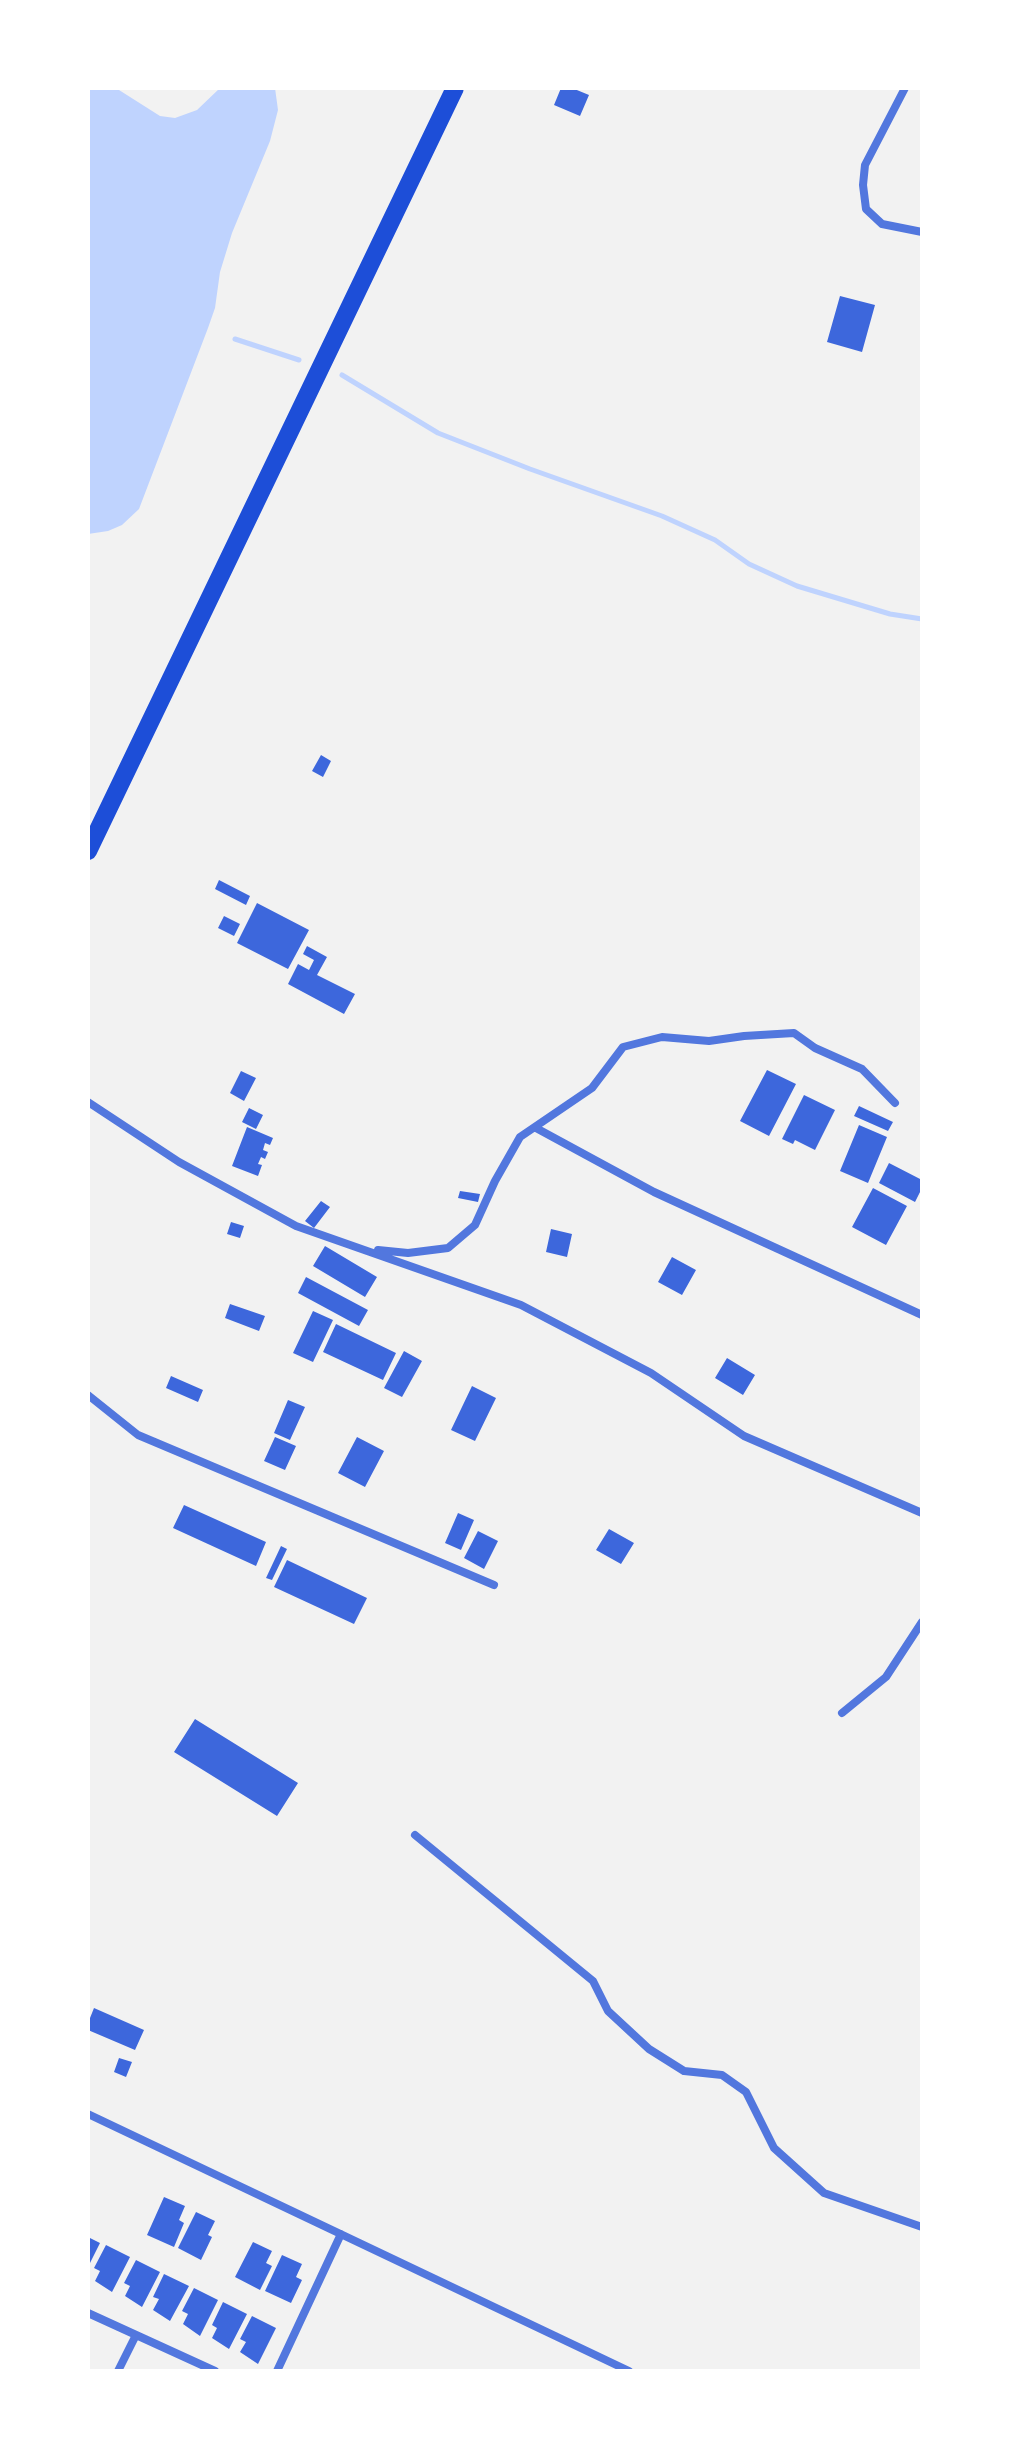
<!DOCTYPE html>
<html>
<head>
<meta charset="utf-8">
<style>
  body { margin:0 }
  #map { position:relative; width:1010px; height:2459px; overflow:hidden; background:#f2f2f2; font-family:"Titillium Web",sans-serif }
  canvas { display:block }
  .frame { position:absolute; inset:0; border:90px solid #fff; pointer-events:none }
</style>
</head>
<body>
<div id="map">
<canvas width="1010" height="2459"></canvas>
<div class="frame"></div>
</div>
<script>
const ctx = document.querySelector('canvas').getContext('2d');
ctx.lineJoin = 'round';
function fill(path, color) {
  ctx.fillStyle = color;
  ctx.fill(path, 'evenodd');
}
function shape(rows) {
  const path = new Path2D();
  for (const r of rows) {
    path.moveTo(r[0], r[1]);
    for (let i = 2; i < r.length; i += 2) path.lineTo(r[i], r[i + 1]);
  }
  return path;
}
function strokePath(path, color, width, dash) {
  ctx.strokeStyle = color;
  ctx.lineWidth = width;
  ctx.lineCap = dash ? 'butt' : 'round';
  ctx.setLineDash(dash || []);
  ctx.stroke(path);
}
fill(shape([
  [88,88,119,90,160,116,175,118,197,110,220,88,275,88,278,110,270,141,232,233,220,272,215,308,208,328,139,509,122,525,108,531,88,534]
]), '#bfd3fe');
strokePath(shape([
  [235,339,299,360],
  [342,375,438,433,530,469,662,516,715,540,749,564,797,586,890,614,922,619]
]), '#bfd3fe', 5);
fill(shape([
  [561,88,572,88,589,95,580,116,554,105],
  [840,296,875,305,862,352,827,342],
  [321,755,331,761,323,777,312,771],
  [219,880,250,896,246,905,215,889],
  [257,903,309,930,288,969,237,943],
  [224,916,240,924,234,936,218,928],
  [307,946,327,957,317,975,355,994,344,1014,288,984,298,964,309,970,314,960,303,954],
  [767,1070,796,1084,769,1136,740,1121],
  [241,1071,256,1078,244,1101,230,1093],
  [804,1095,835,1110,815,1150,795,1140,793,1144,782,1139],
  [859,1106,893,1122,888,1131,854,1116],
  [249,1108,263,1115,256,1129,242,1122],
  [859,1125,887,1137,868,1183,840,1171],
  [247,1127,273,1138,270,1145,265,1143,263,1150,268,1152,265,1159,261,1157,258,1164,262,1165,258,1176,232,1166],
  [889,1163,922,1180,922,1188,915,1202,879,1183],
  [873,1188,907,1206,886,1245,852,1227],
  [460,1191,480,1194,478,1202,458,1198],
  [321,1201,330,1207,314,1228,305,1221],
  [231,1222,244,1226,240,1238,227,1234],
  [551,1229,572,1234,567,1257,546,1252],
  [325,1246,377,1277,365,1297,313,1266],
  [672,1257,696,1270,682,1295,658,1282],
  [306,1277,368,1310,359,1326,298,1293],
  [230,1304,265,1316,259,1331,225,1318],
  [313,1311,333,1320,313,1362,293,1353],
  [336,1324,396,1353,383,1380,323,1352],
  [404,1351,422,1361,402,1397,384,1388],
  [727,1358,755,1375,743,1395,715,1378],
  [171,1376,203,1390,198,1402,166,1388],
  [472,1386,496,1398,475,1441,451,1430],
  [288,1400,305,1407,290,1440,274,1433],
  [275,1437,296,1446,285,1470,264,1461],
  [357,1437,384,1451,365,1487,338,1473],
  [184,1505,266,1542,256,1566,173,1528],
  [458,1513,474,1520,461,1550,445,1543],
  [609,1529,634,1543,621,1564,596,1550],
  [478,1531,498,1541,484,1569,464,1558],
  [281,1546,287,1549,272,1580,266,1578],
  [287,1560,367,1598,354,1624,274,1587],
  [195,1719,298,1783,277,1816,174,1752],
  [94,2008,144,2030,135,2050,88,2030,88,2023],
  [119,2058,132,2062,126,2077,114,2072],
  [164,2197,185,2206,179,2220,184,2223,174,2247,147,2235],
  [196,2212,215,2221,208,2235,212,2237,201,2260,178,2248],
  [88,2237,100,2243,88,2267],
  [253,2242,272,2251,266,2263,272,2266,260,2290,235,2277],
  [106,2245,130,2257,112,2292,95,2281,100,2271,94,2268],
  [282,2255,302,2264,296,2277,302,2280,291,2303,265,2291],
  [136,2260,160,2272,142,2307,125,2296,130,2286,124,2283],
  [164,2274,189,2286,170,2321,153,2310,159,2299,153,2297],
  [194,2288,218,2300,200,2336,183,2324,188,2314,182,2311],
  [223,2302,247,2314,229,2349,212,2338,217,2328,212,2325],
  [252,2316,276,2328,258,2364,240,2352,246,2342,240,2339]
]), '#3d67dc');
strokePath(shape([
  [905,88,865,165,863,185,866,209,882,224,922,232],
  [88,1102,179,1162,296,1226,521,1305,651,1373,744,1436,922,1513],
  [536,1128,654,1192,922,1315],
  [378,1250,408,1253,448,1248,475,1225,495,1181,520,1137,592,1088,623,1047,662,1037,709,1041,744,1036,794,1033,815,1048,862,1069,895,1103],
  [88,1395,138,1435,494,1585],
  [842,1713,886,1677,922,1622],
  [415,1835,593,1981,608,2011,649,2049,684,2071,722,2075,746,2092,774,2148,824,2193,922,2227],
  [88,2114,629,2371],
  [88,2313,215,2371],
  [118,2371,136,2335],
  [277,2371,341,2234]
]), '#5277de', 8);
strokePath(shape([
  [88,851,455,88]
]), '#1d4ed8', 18);
</script>
</body>
</html>
